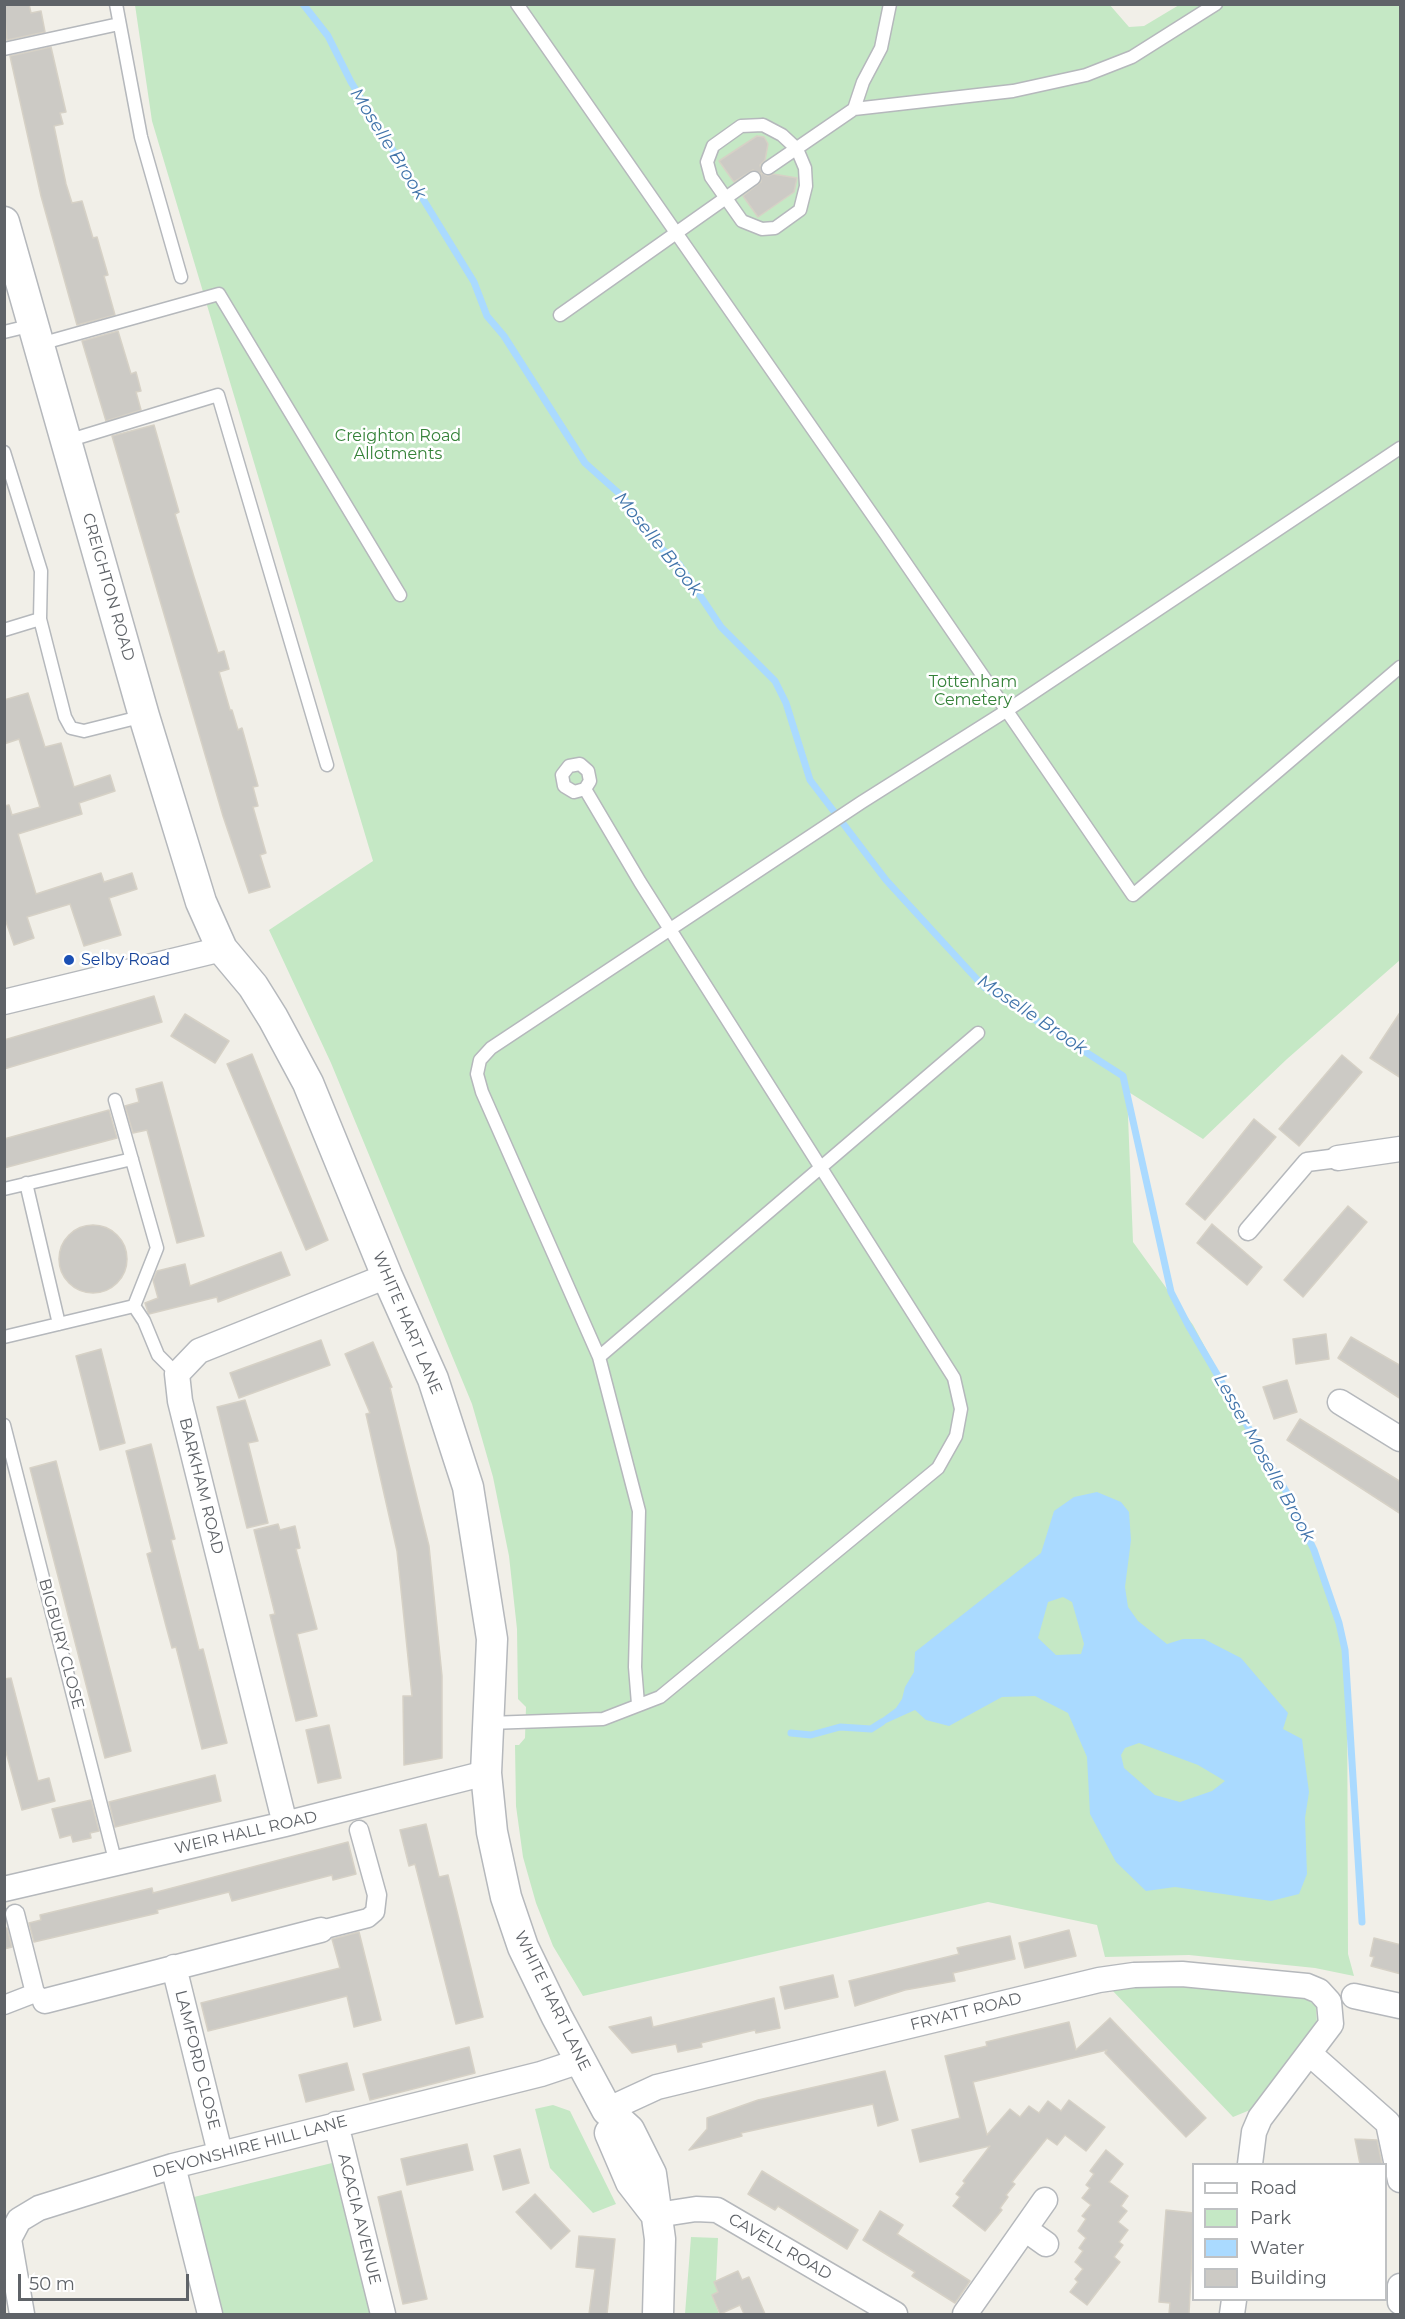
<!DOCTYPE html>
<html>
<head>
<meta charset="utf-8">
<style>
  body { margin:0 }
  #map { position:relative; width:1405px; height:2319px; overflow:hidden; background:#f1efe8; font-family:Montserrat,sans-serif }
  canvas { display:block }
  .frame { position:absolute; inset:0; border:6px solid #5f6368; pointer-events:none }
  .legend { position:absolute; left:1192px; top:2163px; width:195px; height:138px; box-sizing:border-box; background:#fff; border:2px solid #bfc1c3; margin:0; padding:8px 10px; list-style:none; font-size:18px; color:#5f6368 }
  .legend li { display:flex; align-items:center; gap:12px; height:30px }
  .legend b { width:30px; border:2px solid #bfc1c3 }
  .scale { position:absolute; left:18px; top:2274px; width:171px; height:27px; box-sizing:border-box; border:3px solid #5f6368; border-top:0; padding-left:8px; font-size:18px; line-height:21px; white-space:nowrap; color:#5f6368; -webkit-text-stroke:4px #fff; paint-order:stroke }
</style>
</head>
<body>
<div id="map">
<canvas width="1405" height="2319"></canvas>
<div class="frame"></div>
<ul class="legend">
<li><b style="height:8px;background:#fff"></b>Road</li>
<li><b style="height:16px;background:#c5e8c5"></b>Park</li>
<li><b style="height:16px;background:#aadaff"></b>Water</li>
<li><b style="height:16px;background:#cccac5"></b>Building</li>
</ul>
<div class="scale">50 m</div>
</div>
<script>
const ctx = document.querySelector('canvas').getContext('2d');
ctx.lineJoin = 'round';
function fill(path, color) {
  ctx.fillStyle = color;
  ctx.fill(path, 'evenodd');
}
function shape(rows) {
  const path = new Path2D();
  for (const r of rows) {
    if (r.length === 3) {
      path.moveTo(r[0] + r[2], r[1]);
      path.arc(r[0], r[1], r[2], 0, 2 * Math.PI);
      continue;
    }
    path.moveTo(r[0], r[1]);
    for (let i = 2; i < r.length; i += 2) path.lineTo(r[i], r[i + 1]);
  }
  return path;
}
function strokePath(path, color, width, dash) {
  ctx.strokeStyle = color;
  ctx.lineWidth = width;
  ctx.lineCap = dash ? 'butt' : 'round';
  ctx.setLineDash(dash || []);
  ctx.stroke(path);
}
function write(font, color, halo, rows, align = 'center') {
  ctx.font = font + ' Montserrat,sans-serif';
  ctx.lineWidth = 5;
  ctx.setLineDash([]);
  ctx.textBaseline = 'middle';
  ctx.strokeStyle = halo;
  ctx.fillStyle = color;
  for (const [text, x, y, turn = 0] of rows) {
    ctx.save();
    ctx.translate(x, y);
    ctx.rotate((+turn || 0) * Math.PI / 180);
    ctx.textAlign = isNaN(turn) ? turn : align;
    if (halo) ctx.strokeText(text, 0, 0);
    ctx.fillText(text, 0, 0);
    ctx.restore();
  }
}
fill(shape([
  [1109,4,1129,27,1144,26,1179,5,1400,5,1400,960,1287,1059,1203,1139,1127,1091,1133,1242,1193,1325,1315,1549,1347,1650,1348,1954,1354,1976,1315,1968,1189,1955,1105,1957,1097,1925,988,1902,583,1996,553,1946,536,1903,523,1857,516,1806,515,1745,519,1745,525,1738,526,1707,518,1699,517,1629,509,1556,493,1477,472,1404,331,1063,269,930,373,861,152,121,135,5],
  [1182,1985,1306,1998,1316,2006,1317,2024,1250,2110,1233,2117,1111,1989],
  [553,2105,570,2111,616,2204,593,2213,550,2168,535,2109],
  [332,2163,370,2314,223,2314,194,2197],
  [691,2237,718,2238,716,2281,718,2292,712,2295,719,2314,685,2314]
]), '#c5e8c5');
fill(shape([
  [1097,1492,1121,1502,1129,1512,1131,1540,1125,1587,1128,1607,1138,1621,1167,1644,1183,1639,1204,1639,1241,1658,1288,1713,1283,1729,1302,1739,1309,1792,1305,1818,1307,1874,1299,1894,1271,1901,1175,1887,1146,1891,1116,1862,1090,1814,1087,1757,1068,1713,1035,1696,1002,1697,949,1726,926,1720,915,1710,884,1724,882,1722,881,1719,896,1708,902,1699,905,1687,914,1672,915,1652,1041,1553,1054,1511,1074,1497],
  [1063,1597,1072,1602,1084,1644,1081,1654,1056,1655,1038,1638,1048,1602],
  [1139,1743,1198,1765,1225,1781,1212,1791,1180,1802,1155,1795,1124,1768,1121,1755,1125,1748]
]), '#aadaff');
strokePath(shape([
  [303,4,328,36,351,82,474,282,487,316,504,336,585,463,623,497,653,541,679,564,721,627,775,681,786,703,810,780,886,880,984,987,1123,1076,1171,1292,1188,1325,1287,1493,1314,1550,1339,1623,1345,1650,1362,1922],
  [791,1733,811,1735,840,1727,871,1729,882,1722]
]), '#aadaff', 7);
const building = shape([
  [4,4,29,4,31,13,41,11,45,32,7,40,4,4],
  [51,47,66,112,60,113,63,124,54,126,66,184,72,203,82,201,93,238,97,237,108,275,104,276,115,315,77,325,41,196,10,56,51,47],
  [757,136,764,137,768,144,765,160,760,165,762,173,768,176,773,174,797,178,794,192,758,217,743,196,761,182,761,174,753,170,734,182,719,161,757,136],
  [118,331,131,374,136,372,141,391,136,392,141,410,106,421,82,341,118,331],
  [154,425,179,512,175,514,194,577,218,653,224,651,229,669,219,672,230,710,232,710,238,730,242,728,258,786,253,787,258,806,253,807,266,853,260,855,270,887,249,893,223,816,112,436,154,425],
  [28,693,45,747,61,743,74,787,110,775,115,791,79,803,82,814,18,834,36,894,101,873,104,882,132,873,137,889,109,898,121,935,84,946,70,904,27,917,34,938,14,945,4,916,4,806,9,805,12,815,40,807,19,739,4,744,4,700,28,693],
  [154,996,162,1022,4,1069,4,1040,154,996],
  [1401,1011,1401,1078,1370,1058,1401,1011],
  [185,1014,229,1041,215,1063,171,1036,185,1014],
  [252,1054,328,1240,306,1250,227,1064,252,1054],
  [1342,1055,1362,1072,1299,1146,1279,1129,1342,1055],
  [162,1082,204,1236,177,1243,147,1130,133,1133,125,1106,139,1102,136,1089,162,1082],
  [109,1110,117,1138,4,1168,4,1139,109,1110],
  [1254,1119,1276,1137,1205,1220,1186,1204,1254,1119],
  [1348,1206,1367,1222,1303,1297,1284,1280,1348,1206],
  [1212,1224,1262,1267,1247,1285,1197,1243,1212,1224],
  [93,1259,34],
  [281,1252,290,1275,218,1302,217,1297,149,1314,148,1312,145,1303,158,1298,153,1280,157,1271,185,1264,190,1286,281,1252],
  [1326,1334,1329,1359,1296,1364,1293,1339,1326,1334],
  [1351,1337,1401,1366,1401,1399,1338,1358,1351,1337],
  [321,1340,330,1365,239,1398,230,1373,321,1340],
  [373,1342,392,1387,390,1388,429,1546,442,1676,442,1758,404,1765,403,1696,412,1696,397,1551,366,1414,370,1413,345,1354,373,1342],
  [101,1349,125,1443,100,1450,76,1356,101,1349],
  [1287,1380,1297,1412,1274,1419,1263,1387,1287,1380],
  [245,1400,258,1441,248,1443,268,1523,247,1528,217,1407,245,1400],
  [1300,1419,1401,1482,1401,1514,1287,1440,1300,1419],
  [151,1444,175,1539,171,1540,199,1650,203,1649,227,1743,202,1749,176,1647,172,1648,166,1626,147,1554,152,1552,126,1451,151,1444],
  [56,1461,131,1751,105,1758,30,1468,56,1461],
  [278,1524,280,1530,295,1526,300,1548,296,1549,317,1629,297,1634,317,1716,296,1721,270,1615,275,1614,254,1530,278,1524],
  [11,1678,38,1781,49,1778,55,1801,22,1810,4,1745,4,1679,11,1678],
  [329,1725,341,1778,318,1783,306,1730,329,1725],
  [215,1775,221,1801,115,1827,109,1802,215,1775],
  [91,1800,99,1831,90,1833,91,1838,73,1842,71,1835,60,1838,52,1809,91,1800],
  [426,1824,439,1877,448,1875,483,2017,456,2024,415,1864,409,1866,400,1830,426,1824],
  [348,1842,356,1874,333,1880,332,1875,232,1901,229,1892,157,1910,158,1913,34,1942,29,1923,41,1920,40,1915,152,1888,153,1893,348,1842],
  [7,1928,12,1947,4,1949,4,1929,7,1928],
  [1069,1930,1076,1956,1025,1968,1019,1943,1069,1930],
  [359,1932,381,2020,354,2027,347,1996,208,2031,201,2003,340,1968,332,1939,359,1932],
  [1010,1936,1015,1959,953,1973,955,1981,905,1990,855,2006,849,1981,959,1954,957,1948,1010,1936],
  [1374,1938,1401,1945,1401,1974,1371,1966,1374,1957,1370,1956,1374,1938],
  [833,1975,838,1997,785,2009,780,1987,833,1975],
  [774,1998,780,2028,756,2033,755,2030,701,2043,702,2047,678,2052,676,2044,632,2053,609,2027,651,2017,653,2027,774,1998],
  [1110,2018,1206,2118,1186,2137,1105,2053,1107,2050,973,2082,987,2135,1010,2109,1020,2117,1029,2106,1039,2113,1048,2101,1061,2111,1069,2100,1105,2127,1086,2151,1065,2135,1057,2145,1047,2138,1012,2182,1015,2184,1006,2195,1008,2197,1000,2208,1002,2210,985,2231,953,2206,960,2197,956,2194,965,2183,963,2181,990,2146,920,2162,912,2130,960,2118,945,2056,987,2046,986,2042,1069,2022,1076,2050,1110,2018],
  [469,2047,475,2073,370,2100,363,2074,469,2047],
  [347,2063,354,2090,306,2102,299,2075,347,2063],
  [885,2071,898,2120,878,2126,873,2104,741,2133,742,2136,689,2150,707,2129,707,2118,758,2100,885,2071],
  [1355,2139,1377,2140,1382,2164,1360,2164,1355,2139],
  [467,2144,473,2170,407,2185,401,2159,467,2144],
  [520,2149,529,2183,503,2190,494,2156,520,2149],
  [1106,2150,1123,2164,1109,2182,1128,2196,1121,2206,1127,2211,1118,2222,1128,2230,1119,2242,1123,2245,1114,2257,1120,2262,1087,2305,1070,2292,1078,2282,1075,2279,1083,2269,1075,2262,1083,2251,1079,2248,1086,2238,1078,2231,1086,2219,1082,2216,1091,2205,1082,2198,1090,2188,1086,2185,1094,2174,1090,2171,1106,2150],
  [762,2171,858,2230,847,2249,778,2206,775,2210,748,2194,762,2171],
  [401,2191,427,2299,403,2304,378,2197,401,2191],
  [535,2194,570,2231,551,2249,516,2212,535,2194],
  [1166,2210,1194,2213,1189,2314,1169,2314,1170,2303,1159,2302,1166,2210],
  [880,2211,903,2225,897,2234,970,2281,955,2303,912,2276,915,2272,863,2240,880,2211],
  [579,2236,615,2239,607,2314,589,2314,595,2269,576,2267,579,2236],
  [738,2271,742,2280,749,2277,765,2314,744,2314,740,2305,720,2314,712,2295,718,2292,714,2282,738,2271]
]);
fill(building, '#cccac5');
strokePath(building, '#d6d1c6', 1.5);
const service = shape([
  [116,4,141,137,181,277],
  [517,4,885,533,1133,895,1400,667],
  [4,49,119,24],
  [854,109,1013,91,1086,75,1132,57,1216,4],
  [763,125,782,135,797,149,805,168,806,186,800,210,775,228,762,229,742,221,711,177,707,162,713,146,741,126,763,125],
  [768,168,854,109,863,82,881,48,890,4],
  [560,315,754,178],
  [4,332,33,325],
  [40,344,219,294,400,595],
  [67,441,218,395,327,765],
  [4,452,41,571,40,619,65,717,71,728,84,731,144,716],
  [4,630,40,619],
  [115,1100,157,1248,134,1306],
  [26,1183,59,1324],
  [4,1189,132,1159],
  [4,1337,134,1306,144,1321,158,1355,177,1374],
  [599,1357,978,1033],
  [4,1425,116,1864],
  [638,1704,635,1667,639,1511,599,1357,482,1092,477,1074,480,1060,491,1048,862,802,1006,711,1400,448],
  [489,1723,603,1719,660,1697,938,1468,956,1436,961,1409,954,1378,640,882,585,789,574,792,564,786,562,775,569,766,580,764,588,771,590,781,585,789]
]);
const pedestrian = shape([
  [1248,1231,1307,1162,1338,1158],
  [15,1914,35,1993,45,2001],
  [321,1930,368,1918,375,1912,377,1895,359,1830],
  [4,2005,35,1993]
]);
const minor = shape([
  [4,1002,222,949],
  [1338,1158,1400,1149],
  [1340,1402,1400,1439],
  [285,1824,180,1401,177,1374,199,1351,387,1276],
  [4,1889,285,1824,486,1773],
  [174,1967,220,2153],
  [1354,1996,1400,2006],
  [45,2001,321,1930],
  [1310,2054,1388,2123,1400,2180],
  [607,2110,657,2087,1099,1980,1134,1975,1182,1974,1307,1986,1319,1991,1329,2002,1331,2024,1260,2118,1254,2132,1250,2164],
  [336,2124,383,2314],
  [173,2166,210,2314],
  [657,2215,696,2209,717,2210,895,2314],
  [1025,2229,1046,2244],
  [1400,2286,1400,2302],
  [22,2314,9,2239,19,2220,39,2208,173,2166,541,2074,580,2061],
  [965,2314,1045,2200],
  [1232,2314,1234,2300]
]);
const tertiary = shape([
  [4,222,144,716,201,902,222,949,253,986,273,1018,308,1083,387,1276,433,1379,468,1487,492,1639,486,1773,492,1832,506,1897,523,1947,557,2017,607,2110,629,2130,651,2174,660,2239,658,2314],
  [610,2133,631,2182,655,2213]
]);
strokePath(service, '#b5b8bc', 15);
strokePath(pedestrian, '#b5b8bc', 21);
strokePath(minor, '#b5b8bc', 27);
strokePath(tertiary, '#b5b8bc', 33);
strokePath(service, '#fff', 12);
strokePath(pedestrian, '#fff', 18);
strokePath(minor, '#fff', 24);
strokePath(tertiary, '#fff', 30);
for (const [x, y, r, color] of [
  [69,960,6,"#1a4fb4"]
]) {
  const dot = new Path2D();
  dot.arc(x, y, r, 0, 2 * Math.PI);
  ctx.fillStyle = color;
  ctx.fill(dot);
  strokePath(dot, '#fff', 2);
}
write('16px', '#348238', '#fff', [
  ["Creighton Road",398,436],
  ["Allotments",398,454],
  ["Tottenham",973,682],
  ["Cemetery",973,700]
]);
write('16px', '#5f6368', '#fff', [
  ["CREIGHTON ROAD",108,587,74],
  ["WHITE HART LANE",407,1323,67],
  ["BARKHAM ROAD",201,1486,76],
  ["BIGBURY CLOSE",61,1644,75],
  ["WEIR HALL ROAD",246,1833,-13],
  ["WHITE HART LANE",552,2001,64],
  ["FRYATT ROAD",966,2012,-14],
  ["LAMFORD CLOSE",197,2060,76],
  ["DEVONSHIRE HILL LANE",250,2147,-15],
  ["ACACIA AVENUE",359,2219,76],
  ["CAVELL ROAD",780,2247,30]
]);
write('16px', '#164399', '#fff', [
  ["Selby Road",81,960]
], 'left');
write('italic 18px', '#4174aa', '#fff', [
  ["Moselle Brook",388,144,58],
  ["Moselle Brook",658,544,51],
  ["Moselle Brook",1032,1015,34],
  ["Lesser Moselle Brook",1264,1458,61]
]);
</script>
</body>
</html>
